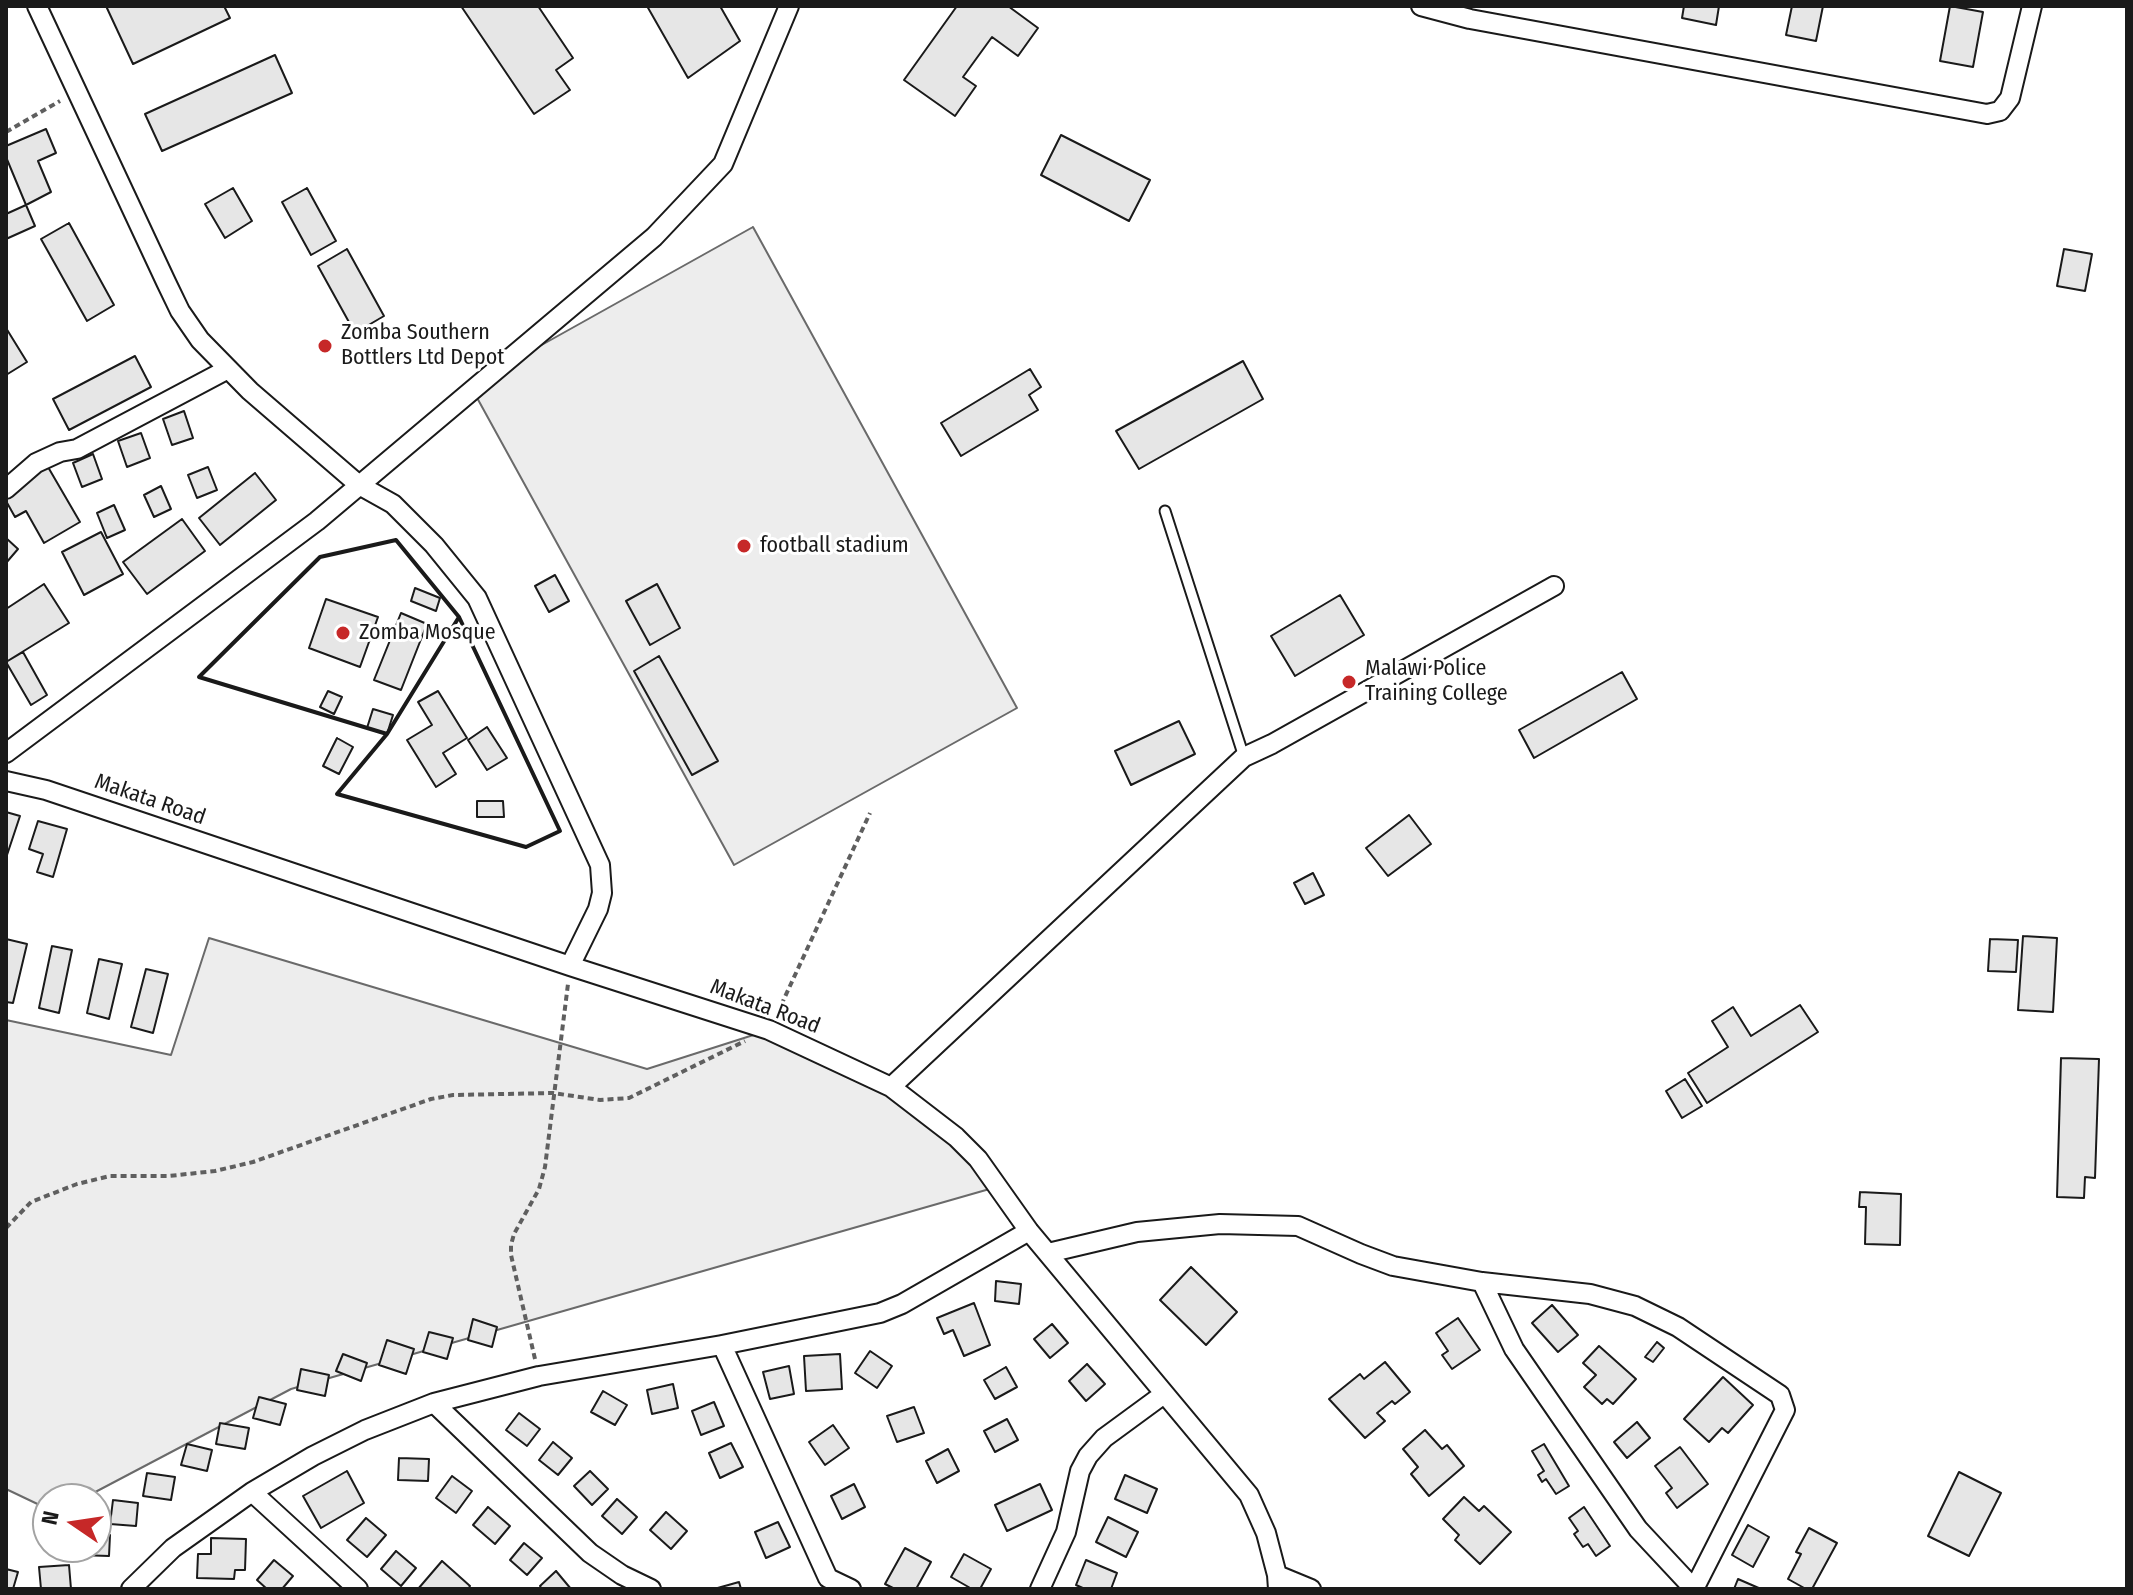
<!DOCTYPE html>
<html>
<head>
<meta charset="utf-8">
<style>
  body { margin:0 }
  #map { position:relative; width:2133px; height:1595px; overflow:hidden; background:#fff; font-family:"Fira Sans Condensed",sans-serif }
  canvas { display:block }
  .frame { position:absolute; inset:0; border:8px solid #1a1a1a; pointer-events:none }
  .north { position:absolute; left:32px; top:1483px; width:80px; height:80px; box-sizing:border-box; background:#fff; border:2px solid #a3a3a3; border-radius:50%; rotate:283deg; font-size:22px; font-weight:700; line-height:32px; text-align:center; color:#1a1a1a }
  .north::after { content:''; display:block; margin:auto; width:28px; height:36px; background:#c62828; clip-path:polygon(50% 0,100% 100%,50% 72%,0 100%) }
</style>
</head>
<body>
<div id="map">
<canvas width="2133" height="1595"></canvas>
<div class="frame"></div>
<div class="north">N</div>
</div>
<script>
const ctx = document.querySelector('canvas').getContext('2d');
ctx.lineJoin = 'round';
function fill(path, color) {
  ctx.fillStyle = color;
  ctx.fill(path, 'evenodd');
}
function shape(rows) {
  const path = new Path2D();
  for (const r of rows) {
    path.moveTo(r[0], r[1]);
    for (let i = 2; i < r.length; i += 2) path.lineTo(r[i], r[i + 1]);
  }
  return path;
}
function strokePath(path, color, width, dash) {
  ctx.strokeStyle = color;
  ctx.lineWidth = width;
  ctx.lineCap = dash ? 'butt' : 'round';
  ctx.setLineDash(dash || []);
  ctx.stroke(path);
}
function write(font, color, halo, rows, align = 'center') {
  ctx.font = font + ' "Fira Sans Condensed",sans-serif';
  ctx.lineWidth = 6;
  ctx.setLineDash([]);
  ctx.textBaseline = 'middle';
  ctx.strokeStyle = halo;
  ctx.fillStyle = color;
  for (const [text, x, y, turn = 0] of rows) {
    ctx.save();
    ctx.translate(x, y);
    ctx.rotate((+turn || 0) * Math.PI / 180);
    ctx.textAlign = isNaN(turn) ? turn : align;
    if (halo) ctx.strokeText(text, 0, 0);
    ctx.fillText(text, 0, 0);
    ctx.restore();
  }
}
const green = shape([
  [753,227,1017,708,734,865,470,385,753,227],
  [209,938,647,1069,769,1030,891,1087,1000,1186,291,1389,82,1499,48,1499,48,1509,6,1489,6,1020,171,1055,209,938]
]);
fill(green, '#ededed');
strokePath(green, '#6a6a6a', 2);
const building = shape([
  [106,6,224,6,230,18,133,64,106,6],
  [461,6,538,6,573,58,556,70,570,90,534,114,461,6],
  [647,6,720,6,740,41,688,78,647,6],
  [957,6,1008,6,1038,28,1018,56,992,37,963,77,976,86,955,116,904,80,957,6],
  [1684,6,1719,6,1716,25,1682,18,1684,6],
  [1792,6,1823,6,1816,41,1786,35,1792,6],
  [1950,6,1983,12,1973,67,1940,61,1950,6],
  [275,55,292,93,162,151,145,114,275,55],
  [46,129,56,153,38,161,51,192,26,205,6,157,6,146,46,129],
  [1061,135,1150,180,1129,221,1041,175,1061,135],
  [233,188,252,221,225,238,205,204,233,188],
  [307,188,336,241,311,255,282,202,307,188],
  [26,205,35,226,6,239,6,214,26,205],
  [69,223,114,305,87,321,41,239,69,223],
  [347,249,384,316,355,333,318,266,347,249],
  [2064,249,2092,254,2085,291,2057,286,2064,249],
  [6,328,27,362,6,375,6,328],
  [135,356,151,387,69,430,53,399,135,356],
  [1243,361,1263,399,1139,469,1116,431,1243,361],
  [1030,369,1041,387,1029,395,1038,410,961,456,941,423,1030,369],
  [184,411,193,438,172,445,163,419,184,411],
  [141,433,150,458,127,467,118,441,141,433],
  [93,454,102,479,82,487,73,463,93,454],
  [48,467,80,522,44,543,26,511,15,517,6,501,6,492,48,467],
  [208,467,217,490,197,498,188,475,208,467],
  [255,473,276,500,220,545,199,518,255,473],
  [161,486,171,509,154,517,144,495,161,486],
  [114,505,125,530,107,538,97,513,114,505],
  [182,519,205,551,147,594,123,562,182,519],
  [101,532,123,574,84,595,62,552,101,532],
  [6,538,18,549,6,563,6,538],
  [555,575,569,601,549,612,535,586,555,575],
  [44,584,69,623,6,662,6,609,44,584],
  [657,584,680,628,650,645,626,601,657,584],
  [415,588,440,598,436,611,411,601,415,588],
  [1340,595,1364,635,1295,676,1271,636,1340,595],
  [326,599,378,617,360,667,309,648,326,599],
  [401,613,427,624,401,690,374,680,401,613],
  [23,652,47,695,31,705,6,662,23,652],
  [659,656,718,761,692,775,634,671,659,656],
  [1622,672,1637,699,1534,758,1519,730,1622,672],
  [328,691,342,697,334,714,320,707,328,691],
  [438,691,467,738,443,753,456,774,436,787,407,740,432,725,418,702,438,691],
  [373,709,393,715,387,734,367,728,373,709],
  [1179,721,1195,754,1131,785,1115,751,1179,721],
  [487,727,507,758,487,770,468,740,487,727],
  [337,738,353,747,339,774,323,766,337,738],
  [477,801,503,801,504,817,477,817,477,801],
  [6,812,20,816,6,858,6,812],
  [1409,815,1431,844,1388,876,1366,848,1409,815],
  [38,821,67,829,53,877,37,872,43,854,29,849,38,821],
  [1313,873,1324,895,1305,904,1294,883,1313,873],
  [2023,936,2057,938,2053,1012,2018,1010,2023,936],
  [6,939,27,944,13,1003,6,1002,6,939],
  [1990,939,2018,940,2016,972,1988,971,1990,939],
  [52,946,72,950,59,1013,39,1008,52,946],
  [99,959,122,964,109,1019,87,1013,99,959],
  [146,969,168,974,153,1033,131,1027,146,969],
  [1800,1005,1818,1032,1707,1103,1688,1073,1728,1047,1712,1021,1733,1007,1751,1036,1800,1005],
  [2061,1058,2099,1059,2095,1178,2085,1177,2084,1198,2057,1197,2061,1058],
  [1685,1079,1702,1106,1682,1118,1666,1091,1685,1079],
  [1860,1192,1901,1194,1900,1245,1865,1244,1866,1207,1859,1207,1860,1192],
  [1191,1267,1237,1312,1206,1345,1160,1300,1191,1267],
  [996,1281,1021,1284,1019,1304,995,1301,996,1281],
  [974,1303,990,1345,964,1356,953,1330,944,1334,937,1318,974,1303],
  [1552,1305,1578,1335,1558,1352,1532,1323,1552,1305],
  [1458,1318,1480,1350,1452,1369,1442,1355,1448,1351,1436,1333,1458,1318],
  [473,1319,497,1327,492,1347,468,1340,473,1319],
  [1052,1324,1068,1343,1050,1358,1034,1339,1052,1324],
  [429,1332,453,1338,447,1359,423,1352,429,1332],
  [387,1340,414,1349,406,1374,379,1365,387,1340],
  [1657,1342,1664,1348,1653,1362,1645,1357,1657,1342],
  [1599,1346,1636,1379,1613,1404,1607,1399,1602,1404,1584,1387,1596,1375,1583,1363,1599,1346],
  [870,1351,892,1366,877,1388,855,1373,870,1351],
  [343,1354,367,1363,361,1381,336,1371,343,1354],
  [840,1354,842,1389,806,1391,804,1356,840,1354],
  [1385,1362,1410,1392,1395,1404,1392,1401,1377,1413,1385,1421,1365,1438,1329,1399,1360,1374,1364,1379,1385,1362],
  [1087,1364,1105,1384,1086,1401,1069,1381,1087,1364],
  [789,1366,794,1394,770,1399,763,1372,789,1366],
  [1006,1367,1017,1387,995,1399,984,1380,1006,1367],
  [301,1369,329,1375,325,1396,297,1390,301,1369],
  [1723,1377,1753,1405,1728,1433,1722,1428,1709,1442,1684,1419,1723,1377],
  [673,1384,678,1408,652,1414,647,1390,673,1384],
  [603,1391,627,1405,615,1425,591,1412,603,1391],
  [259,1397,286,1404,280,1425,253,1418,259,1397],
  [714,1402,724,1426,701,1435,692,1411,714,1402],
  [914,1407,924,1433,897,1442,887,1416,914,1407],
  [519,1413,540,1429,527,1446,506,1430,519,1413],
  [1007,1419,1018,1440,995,1452,984,1431,1007,1419],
  [1637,1422,1650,1438,1627,1458,1614,1442,1637,1422],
  [220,1423,249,1428,245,1449,216,1444,220,1423],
  [833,1425,849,1448,825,1465,809,1442,833,1425],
  [1425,1430,1442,1449,1447,1445,1464,1466,1429,1496,1411,1474,1418,1467,1403,1449,1425,1430],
  [553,1442,572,1458,558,1475,539,1460,553,1442],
  [731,1443,743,1467,720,1478,709,1453,731,1443],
  [187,1444,212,1450,207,1471,181,1465,187,1444],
  [1544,1444,1569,1486,1556,1494,1546,1479,1542,1482,1538,1475,1544,1471,1532,1451,1544,1444],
  [1680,1447,1708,1484,1677,1508,1666,1493,1672,1488,1655,1466,1680,1447],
  [948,1449,959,1471,937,1483,926,1461,948,1449],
  [399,1458,429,1459,428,1481,398,1480,399,1458],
  [347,1471,364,1503,321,1528,303,1496,347,1471],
  [590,1471,608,1489,592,1505,574,1486,590,1471],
  [1959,1472,2001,1493,1969,1556,1928,1536,1959,1472],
  [147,1473,175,1477,171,1500,143,1496,147,1473],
  [1125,1475,1157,1489,1147,1513,1115,1499,1125,1475],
  [452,1476,472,1491,456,1513,436,1498,452,1476],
  [854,1484,865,1507,842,1519,831,1496,854,1484],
  [1040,1484,1052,1510,1007,1531,995,1505,1040,1484],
  [1464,1497,1479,1511,1484,1506,1511,1532,1480,1564,1455,1540,1459,1535,1443,1519,1464,1497],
  [617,1499,637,1517,622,1534,602,1516,617,1499],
  [113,1500,138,1503,136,1526,110,1524,113,1500],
  [488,1507,510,1526,495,1544,473,1525,488,1507],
  [1584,1507,1610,1546,1596,1556,1588,1544,1583,1547,1574,1534,1578,1531,1569,1518,1584,1507],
  [666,1512,687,1531,671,1549,650,1530,666,1512],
  [1108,1517,1138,1532,1126,1557,1096,1542,1108,1517],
  [366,1518,386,1535,367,1557,347,1540,366,1518],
  [778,1522,790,1547,766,1558,755,1532,778,1522],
  [1748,1525,1769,1537,1753,1567,1732,1555,1748,1525],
  [1809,1528,1837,1543,1812,1589,1806,1589,1788,1579,1801,1554,1796,1552,1809,1528],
  [96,1534,110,1535,109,1556,79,1555,79,1547,96,1547,96,1534],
  [211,1538,246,1539,245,1570,235,1570,234,1579,197,1578,198,1554,211,1554,211,1538],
  [524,1543,542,1558,527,1575,510,1560,524,1543],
  [905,1548,931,1562,916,1589,895,1589,885,1584,905,1548],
  [396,1551,416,1568,401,1586,381,1569,396,1551],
  [964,1554,991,1569,980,1589,972,1589,951,1577,964,1554],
  [274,1560,293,1576,282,1589,267,1589,257,1580,274,1560],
  [1086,1560,1117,1573,1111,1589,1085,1589,1076,1585,1086,1560],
  [442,1561,470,1586,468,1589,418,1589,442,1561],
  [69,1565,71,1589,41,1589,39,1567,69,1565],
  [6,1569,18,1572,13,1589,6,1589,6,1569],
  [556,1571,571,1589,542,1589,540,1586,556,1571],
  [1738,1579,1761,1589,1734,1589,1738,1579],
  [739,1582,741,1589,714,1589,739,1582]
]);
fill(building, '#e6e6e6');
strokePath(building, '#1a1a1a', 2);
const service = shape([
  [1165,511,1244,757]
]);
const minor = shape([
  [37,6,166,282,180,311,200,340,250,391,359,485,393,504,434,545,477,598,600,865,602,893,598,909,570,966],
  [1421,6,1470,19,1987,114,2000,111,2010,98,2032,6],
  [6,489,36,463,60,452,77,449,228,369],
  [6,753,317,521,654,237,723,164,789,6],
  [6,781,46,790,570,966,769,1030,891,1087,956,1137,978,1159,1029,1231,1249,1495,1266,1533,1277,1575,1278,1589],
  [891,1087,1244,757,1272,744,1554,586],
  [1048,1253,1137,1232,1220,1224,1298,1226,1361,1254,1393,1266,1482,1282,1590,1294,1635,1306,1678,1327,1780,1395,1785,1410,1694,1589],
  [1482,1282,1514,1349,1638,1529,1694,1589],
  [722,1345,828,1578,851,1589],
  [434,1403,590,1553,622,1575,651,1589],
  [252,1492,358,1589],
  [1277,1575,1311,1589],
  [131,1589,173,1548,252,1492,313,1456,365,1430,434,1403,539,1376,722,1345,880,1313,902,1304,1029,1231],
  [1040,1589,1066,1532,1080,1471,1088,1456,1104,1438,1164,1394]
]);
strokePath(service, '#1a1a1a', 13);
strokePath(minor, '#1a1a1a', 22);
strokePath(shape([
  [6,132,60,101],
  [777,1014,870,813],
  [6,1228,31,1202,77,1184,110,1176,169,1176,215,1171,253,1162,431,1099,453,1095,553,1093,600,1100,629,1098,745,1041],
  [535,1359,511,1255,511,1245,514,1234,539,1189,545,1167,568,984]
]), '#5f5f5f', 4, [6, 4]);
strokePath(service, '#fff', 9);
strokePath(minor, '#fff', 18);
strokePath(shape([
  [396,540,459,617,387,734,199,677,320,557,396,540],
  [459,617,560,831,526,847,337,794,387,734,459,617]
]), '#1a1a1a', 4);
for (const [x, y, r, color] of [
  [325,346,8,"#c62828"],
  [744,546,8,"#c62828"],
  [343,633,8,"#c62828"],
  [1349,682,8,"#c62828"]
]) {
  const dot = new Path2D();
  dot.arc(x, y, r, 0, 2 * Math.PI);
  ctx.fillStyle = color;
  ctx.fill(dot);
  strokePath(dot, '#fff', 3);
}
write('22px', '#1a1a1a', '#fff', [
  ["Zomba Southern",341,333],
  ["Bottlers Ltd Depot",341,358],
  ["football stadium",760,546],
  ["Zomba Mosque",359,633],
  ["Malawi Police",1365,669],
  ["Training College",1365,694]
], 'left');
write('22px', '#1a1a1a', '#fff', [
  ["Makata Road",150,800,19],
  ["Makata Road",765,1007,21]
]);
</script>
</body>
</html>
